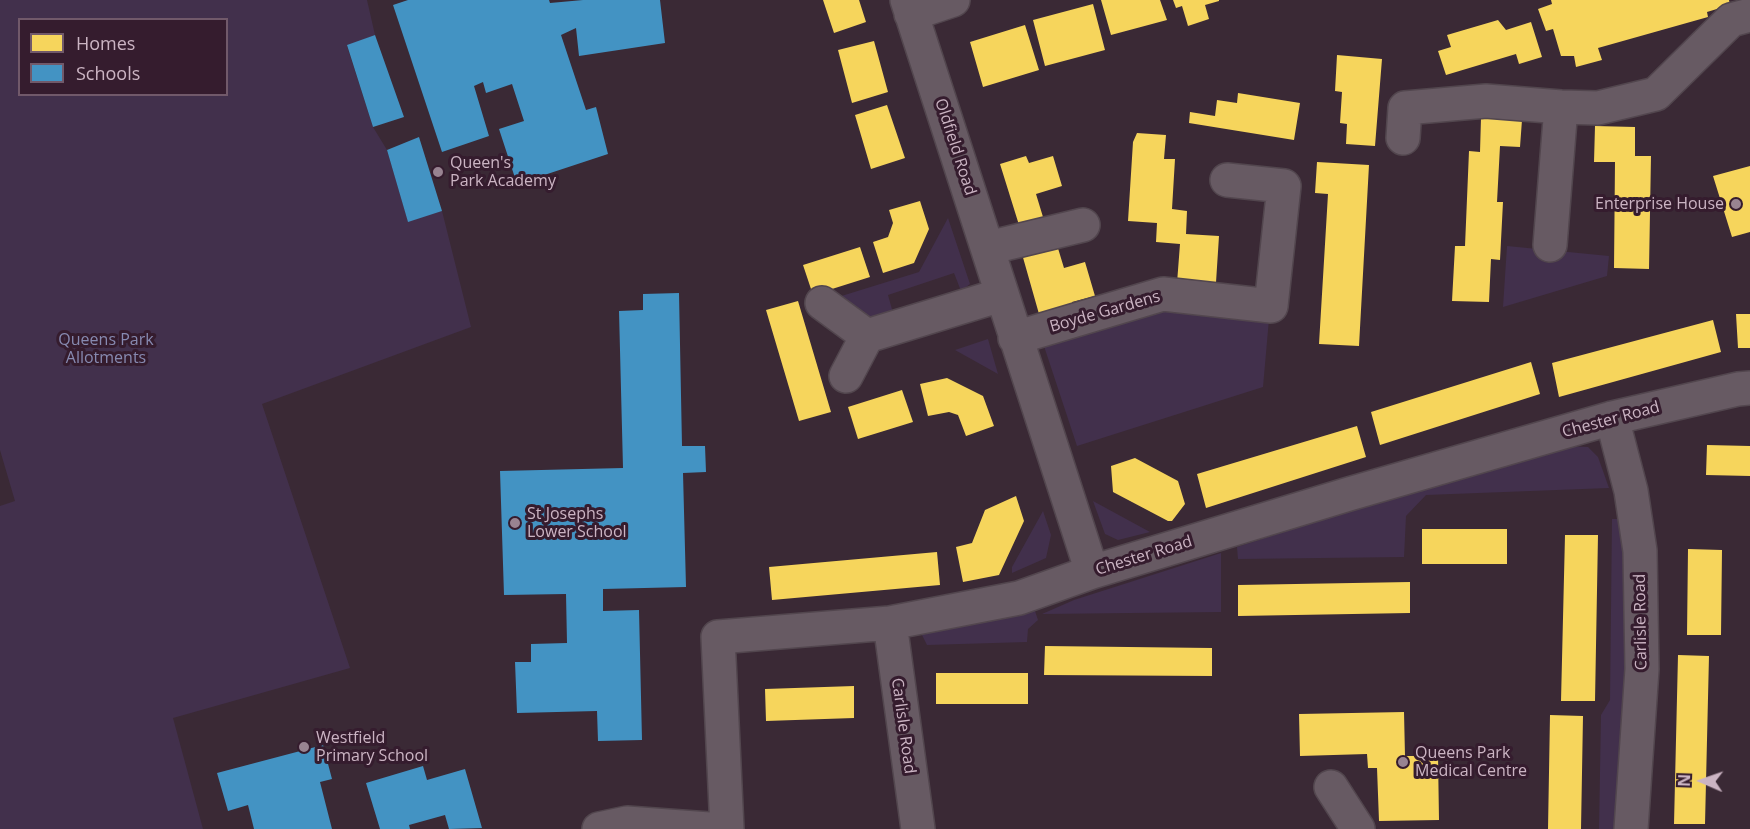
<!DOCTYPE html>
<html>
<head>
<meta charset="utf-8">
<style>
  body { margin:0 }
  #map { position:relative; width:1750px; height:829px; overflow:hidden; background:#3a2935; font-family:"Open Sans",sans-serif }
  canvas { display:block }
  .legend { position:absolute; left:18px; top:18px; width:210px; height:78px; box-sizing:border-box; background:#351c2e; border:2px solid #71596a; margin:0; padding:8px 10px; list-style:none; font-size:18px; color:#cbb4c3 }
  .legend li { display:flex; align-items:center; gap:12px; height:30px }
  .legend b { width:30px; border:2px solid #71596a }
  .north { position:absolute; left:1672px; top:751px; width:60px; height:60px; -webkit-text-stroke:4px #351c2e; paint-order:stroke; rotate:272deg; font-size:16px; font-weight:700; line-height:24px; text-align:center; color:#cbb4c3 }
  .north::after { content:''; display:block; margin:auto; width:21px; height:27px; background:#cbb4c3; clip-path:polygon(50% 0,100% 100%,50% 72%,0 100%) }
</style>
</head>
<body>
<div id="map">
<canvas width="1750" height="829"></canvas>
<ul class="legend">
<li><b style="height:16px;background:#f6d55c"></b>Homes</li>
<li><b style="height:16px;background:#4393c3"></b>Schools</li>
</ul>
<div class="north">N</div>
</div>
<script>
const ctx = document.querySelector('canvas').getContext('2d');
ctx.lineJoin = 'round';
function fill(path, color) {
  ctx.fillStyle = color;
  ctx.fill(path, 'evenodd');
}
function shape(rows) {
  const path = new Path2D();
  for (const r of rows) {
    path.moveTo(r[0], r[1]);
    for (let i = 2; i < r.length; i += 2) path.lineTo(r[i], r[i + 1]);
  }
  return path;
}
function strokePath(path, color, width, dash) {
  ctx.strokeStyle = color;
  ctx.lineWidth = width;
  ctx.lineCap = dash ? 'butt' : 'round';
  ctx.setLineDash(dash || []);
  ctx.stroke(path);
}
function write(font, color, halo, rows, align = 'center') {
  ctx.font = font + ' "Open Sans",sans-serif';
  ctx.lineWidth = 6;
  ctx.setLineDash([]);
  ctx.textBaseline = 'middle';
  ctx.strokeStyle = halo;
  ctx.fillStyle = color;
  for (const [text, x, y, turn = 0] of rows) {
    ctx.save();
    ctx.translate(x, y);
    ctx.rotate((+turn || 0) * Math.PI / 180);
    ctx.textAlign = isNaN(turn) ? turn : align;
    if (halo) ctx.strokeText(text, 0, 0);
    ctx.fillText(text, 0, 0);
    ctx.restore();
  }
}
fill(shape([
  [0,0,367,0,375,35,347,46,373,127,387,150,408,221,442,211,471,327,262,404,350,668,173,718,203,829,0,829,0,506,15,501,0,450],
  [20,20,226,20,226,94,20,94],
  [948,218,970,284,961,291,954,273,888,295,893,313,870,320,835,298,919,272],
  [1507,246,1609,256,1607,276,1503,307],
  [1161,303,1269,319,1263,387,1077,446,1041,337],
  [988,339,998,374,955,350],
  [1564,446,1588,447,1598,457,1609,488,1426,495,1406,516,1404,557,1238,559,1237,547,1408,492],
  [1093,501,1150,532,1118,540,1105,534],
  [1043,511,1051,535,1046,558,1012,573,1012,567],
  [1612,519,1620,519,1631,578,1618,829,1599,829,1601,715,1610,700],
  [1221,553,1221,612,1042,614,1074,600],
  [1034,608,1038,620,1028,629,1027,642,927,645,920,631]
]), '#42304c');
fill(shape([
  [823,0,859,0,866,22,834,33],
  [1101,0,1160,0,1167,20,1111,35],
  [1173,0,1219,0,1219,1,1205,5,1209,19,1188,26,1182,6,1176,8],
  [1551,0,1729,0,1730,5,1707,12,1708,17,1598,48,1602,60,1576,67,1574,56,1561,56,1553,29,1546,31,1538,9,1552,4],
  [1093,4,1105,50,1045,66,1033,20],
  [1498,20,1506,30,1531,22,1542,57,1519,64,1516,54,1446,75,1438,51,1451,47,1447,35],
  [1025,25,1039,70,983,87,970,42],
  [874,41,888,92,852,103,838,50],
  [1337,55,1382,59,1375,146,1346,144,1347,124,1340,123,1342,92,1335,91],
  [1238,93,1300,103,1294,140,1189,123,1190,112,1215,116,1217,100,1237,103],
  [887,105,905,158,871,169,855,115],
  [1481,118,1522,120,1520,147,1500,146,1497,202,1503,202,1500,260,1491,259,1489,302,1452,301,1455,246,1465,246,1469,151,1480,152],
  [1595,126,1635,127,1635,156,1651,156,1649,269,1614,268,1615,162,1594,162],
  [1137,133,1166,135,1164,159,1175,159,1172,209,1187,211,1186,234,1219,236,1215,298,1177,283,1180,244,1156,242,1157,223,1128,221,1133,142],
  [1026,156,1029,163,1053,156,1062,186,1036,194,1043,217,1019,225,1000,164],
  [1317,162,1369,165,1359,346,1319,344,1328,194,1315,193],
  [1750,166,1750,232,1732,237,1713,176],
  [920,201,929,229,914,263,883,273,873,242,888,237,893,223,889,210],
  [1057,245,1064,268,1085,262,1095,296,1072,302,1075,312,1041,321,1022,254],
  [860,247,870,277,813,295,803,265],
  [798,301,831,412,799,421,766,310],
  [1736,314,1750,314,1750,348,1738,348],
  [1713,320,1721,352,1559,397,1552,363],
  [1531,362,1540,394,1380,445,1371,412],
  [947,378,983,396,994,426,966,436,958,415,949,412,928,416,920,384],
  [902,390,913,422,858,439,848,407],
  [1357,426,1366,457,1206,508,1197,474],
  [1707,445,1750,446,1750,476,1706,475],
  [1135,458,1178,481,1185,504,1172,521,1168,521,1113,492,1111,466],
  [1016,496,1024,521,999,575,963,582,956,547,972,543,985,510],
  [1422,529,1507,529,1507,564,1422,564],
  [1565,535,1598,535,1595,701,1561,701],
  [1688,549,1722,550,1721,635,1687,635],
  [937,552,940,585,772,600,769,567],
  [1410,582,1410,613,1238,616,1238,585],
  [1045,646,1212,648,1212,676,1044,675],
  [1678,655,1709,656,1705,824,1674,824],
  [936,673,1028,673,1028,704,936,704],
  [854,686,854,718,766,721,765,689],
  [1404,712,1405,756,1438,756,1439,820,1379,821,1377,768,1368,768,1367,754,1300,756,1299,714],
  [1550,715,1583,716,1581,829,1548,829]
]), '#f6d55c');
fill(shape([
  [408,0,549,0,550,3,583,0,660,0,665,43,579,56,576,28,561,35,586,110,596,107,608,154,517,184,499,129,524,121,512,84,486,93,483,82,474,86,489,136,442,152,393,5],
  [375,35,404,117,373,127,347,45],
  [419,137,442,211,408,222,387,150],
  [679,293,682,446,705,446,706,472,683,473,686,587,603,589,603,611,639,610,642,740,598,741,597,711,517,713,515,662,531,662,531,644,567,643,566,594,504,595,500,471,623,468,619,311,643,310,643,294],
  [323,745,332,779,320,782,332,829,254,829,248,805,228,811,217,773],
  [423,766,427,780,465,769,482,828,449,829,445,815,409,825,410,829,380,829,366,783]
]), '#4393c3');
const minor = shape([
  [907,0,1092,572],
  [911,14,953,0],
  [1403,138,1405,108,1486,101,1561,107,1598,108,1656,94,1731,20,1750,15],
  [1550,245,1561,107],
  [988,248,1083,225],
  [822,303,867,336],
  [1015,338,1163,294,1271,306,1284,186,1227,180],
  [846,376,867,336,1001,295],
  [1612,418,1631,491,1640,551,1642,669,1631,829],
  [890,623,918,829],
  [1331,787,1358,829],
  [599,829,627,823,709,829],
  [727,829,718,637,890,623,1019,598,1092,572,1349,494,1612,418,1738,389,1750,388]
]);
strokePath(minor, '#52464e', 36);
strokePath(minor, '#675a63', 33);
for (const [x, y, r, color] of [
  [438,172,6,"#988391"],
  [1736,204,6,"#988391"],
  [515,523,6,"#988391"],
  [304,747,6,"#988391"],
  [1403,762,6,"#988391"]
]) {
  const dot = new Path2D();
  dot.arc(x, y, r, 0, 2 * Math.PI);
  ctx.fillStyle = color;
  ctx.fill(dot);
  strokePath(dot, '#351c2e', 2);
}
write('16px', '#cbb4c3', '#351c2e', [
  ["Oldfield Road",955,147,72],
  ["Boyde Gardens",1105,312,-16],
  ["Chester Road",1611,420,-15],
  ["Chester Road",1144,556,-17],
  ["Carlisle Road",1641,622,-91],
  ["Carlisle Road",903,726,82]
]);
write('16px', '#cbb4c3', '#351c2e', [
  ["Queen's",450,163],
  ["Park Academy",450,181],
  ["Enterprise House",1724,204,"right"],
  ["St Josephs",527,514],
  ["Lower School",527,532],
  ["Westfield",316,738],
  ["Primary School",316,756],
  ["Queens Park",1415,753],
  ["Medical Centre",1415,771]
], 'left');
write('16px', '#878ab1', '#351c2e', [
  ["Queens Park",106,340],
  ["Allotments",106,358]
]);
</script>
</body>
</html>
